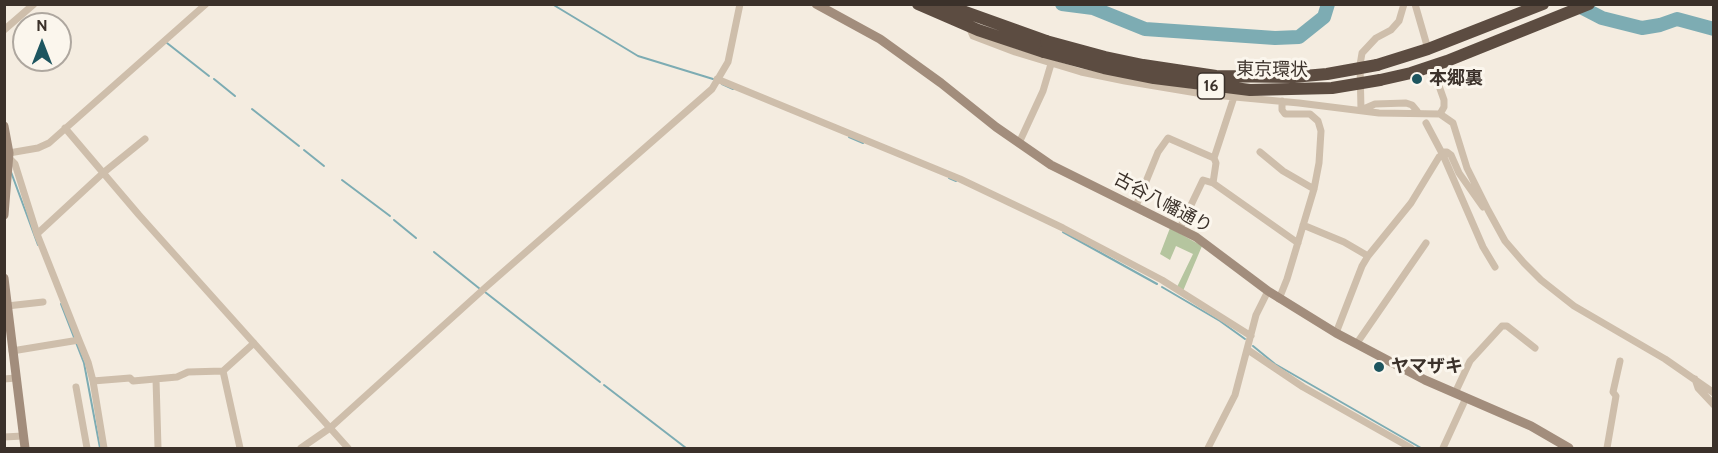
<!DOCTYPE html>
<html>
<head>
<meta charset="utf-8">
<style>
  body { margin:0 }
  #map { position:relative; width:1718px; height:453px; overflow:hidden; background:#f4ece0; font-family:Cabin,sans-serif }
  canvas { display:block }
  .frame { position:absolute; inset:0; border:6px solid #3b312a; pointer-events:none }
  .north { position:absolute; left:12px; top:12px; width:60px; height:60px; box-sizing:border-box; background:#fbf6ed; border:2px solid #aea79f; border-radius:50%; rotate:0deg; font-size:16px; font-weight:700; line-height:24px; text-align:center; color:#3b312a }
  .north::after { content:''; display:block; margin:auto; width:21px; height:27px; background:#1d555f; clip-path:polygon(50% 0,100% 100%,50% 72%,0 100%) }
</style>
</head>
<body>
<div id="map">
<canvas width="1718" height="453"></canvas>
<div class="frame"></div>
<div class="north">N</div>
</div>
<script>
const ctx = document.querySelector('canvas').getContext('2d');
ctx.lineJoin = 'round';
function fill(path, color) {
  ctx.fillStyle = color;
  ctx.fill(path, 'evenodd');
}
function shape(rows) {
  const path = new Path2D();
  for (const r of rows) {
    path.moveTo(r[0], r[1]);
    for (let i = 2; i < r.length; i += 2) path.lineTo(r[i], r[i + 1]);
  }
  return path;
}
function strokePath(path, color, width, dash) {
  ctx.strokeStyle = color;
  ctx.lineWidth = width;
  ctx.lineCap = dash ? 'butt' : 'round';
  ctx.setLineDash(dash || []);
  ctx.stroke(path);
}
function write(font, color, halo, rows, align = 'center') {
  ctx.font = font + ' Cabin,"Noto Sans JP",sans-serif';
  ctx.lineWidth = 6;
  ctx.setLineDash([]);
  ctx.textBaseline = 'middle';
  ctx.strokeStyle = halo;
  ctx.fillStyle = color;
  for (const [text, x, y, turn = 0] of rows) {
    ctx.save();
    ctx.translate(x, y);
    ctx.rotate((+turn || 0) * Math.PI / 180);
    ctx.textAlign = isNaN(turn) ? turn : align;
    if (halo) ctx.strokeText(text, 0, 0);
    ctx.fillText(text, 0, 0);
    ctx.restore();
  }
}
fill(shape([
  [1170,228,1202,246,1183,291,1177,287,1193,254,1176,246,1170,260,1160,254]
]), '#b5c59f');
strokePath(shape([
  [552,4,638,56,713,79],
  [167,43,209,76],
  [214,79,235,96],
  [722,84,733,89],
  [252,109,299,146],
  [849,137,863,143],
  [304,150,324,166],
  [11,172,38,245],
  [949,178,956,181],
  [342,180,390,216],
  [394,220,416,238],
  [1063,232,1157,284],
  [434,252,480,289],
  [1162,287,1220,321,1245,339],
  [485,292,600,382],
  [61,304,84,363,100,448],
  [1253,346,1275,364,1421,448],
  [604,385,686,448]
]), '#7dacb3', 2);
strokePath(shape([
  [1062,4,1093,8,1145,29,1275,38,1299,37,1324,17,1328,4],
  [1575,4,1602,18,1642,28,1660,25,1677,19,1714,29]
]), '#7dacb3', 14);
strokePath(shape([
  [1415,4,1428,49],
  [969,27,973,36,1015,52,1081,72,1125,81,1203,94,1299,103,1379,113,1440,114,1453,123,1467,168,1488,210,1505,241,1524,263,1541,280,1574,306,1665,359,1714,393],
  [4,30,34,4],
  [1432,66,1444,100,1444,107,1440,114],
  [717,79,960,179,1063,228,1162,280,1251,336],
  [1361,110,1360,65,1362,53,1376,38,1391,30,1399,21,1404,4],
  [1361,110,1375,104,1406,103,1412,105,1417,111],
  [65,128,139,215,348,448],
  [1019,143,1043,91,1051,64],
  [1260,152,1283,171,1314,189],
  [1442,152,1447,152,1451,155,1459,173,1483,207],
  [9,153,38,148,49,143,206,4],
  [1443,155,1483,247,1495,267],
  [9,158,15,164,37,234,79,340],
  [1213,183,1216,163,1214,158,1234,97],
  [1136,206,1158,152,1168,138,1214,158],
  [1303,225,1344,242,1368,256],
  [1180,228,1203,180,1213,183,1298,243],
  [37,234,103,173,145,139],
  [1279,299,1287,279,1314,189,1319,163,1321,131,1318,121,1310,114,1285,114,1282,110,1282,101],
  [7,306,43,302],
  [1336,333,1362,266,1368,256,1411,203,1439,157,1443,155,1426,123],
  [1357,343,1426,243],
  [1248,350,1303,387,1411,448],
  [12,351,79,340,88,362,93,381,104,448],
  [4,379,16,378],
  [156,379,158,448],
  [1695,379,1698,388,1714,405],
  [93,381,130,378,133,381,177,377,188,372,223,371],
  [76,387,87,448],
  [1455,393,1470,361,1502,326,1507,326,1535,348],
  [4,437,23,436],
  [240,448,223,371,254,343],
  [301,448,330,428,486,287,712,89,728,62,740,4],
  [1208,448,1235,395,1256,315,1268,291],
  [1443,448,1466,398],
  [1607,448,1616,396,1613,392,1620,361]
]), '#cebeab', 7);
strokePath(shape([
  [816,4,880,39,941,83,996,127,1051,165,1196,237,1268,291,1336,333,1425,380,1531,426,1569,448],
  [4,126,9,153,4,215],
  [4,278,25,448]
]), '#a28d7c', 9);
strokePath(shape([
  [918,4,978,30,1044,52],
  [943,4,1046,41],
  [1377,65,1428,49,1543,4],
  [1380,80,1411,73,1447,61,1589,4]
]), '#5c4c41', 12);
strokePath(shape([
  [1046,41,1105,57,1143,65,1216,76,1293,77,1327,74,1377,65],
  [1044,52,1104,68,1154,78,1250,90,1332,88,1380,80]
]), '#5c4c41', 12);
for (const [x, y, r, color] of [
  [1417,79,6,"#1d555f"],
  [1379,367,6,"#1d555f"]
]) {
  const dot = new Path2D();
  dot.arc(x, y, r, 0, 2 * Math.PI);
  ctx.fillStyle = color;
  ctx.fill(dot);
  strokePath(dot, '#fbf6ed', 2);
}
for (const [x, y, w] of [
  [1211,86,27]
]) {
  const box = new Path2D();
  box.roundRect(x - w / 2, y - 13, w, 26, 4.5);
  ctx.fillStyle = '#fbf6ed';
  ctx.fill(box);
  strokePath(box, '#3b312a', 1.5);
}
write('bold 16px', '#3b312a', null, [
  ["16",1211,86]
]);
write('18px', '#3b312a', '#fbf6ed', [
  ["東京環状",1272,70,1],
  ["古谷八幡通り",1163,203,28]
]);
write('bold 18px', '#3b312a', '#fbf6ed', [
  ["本郷裏",1429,79],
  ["ヤマザキ",1391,367]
], 'left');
</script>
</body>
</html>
